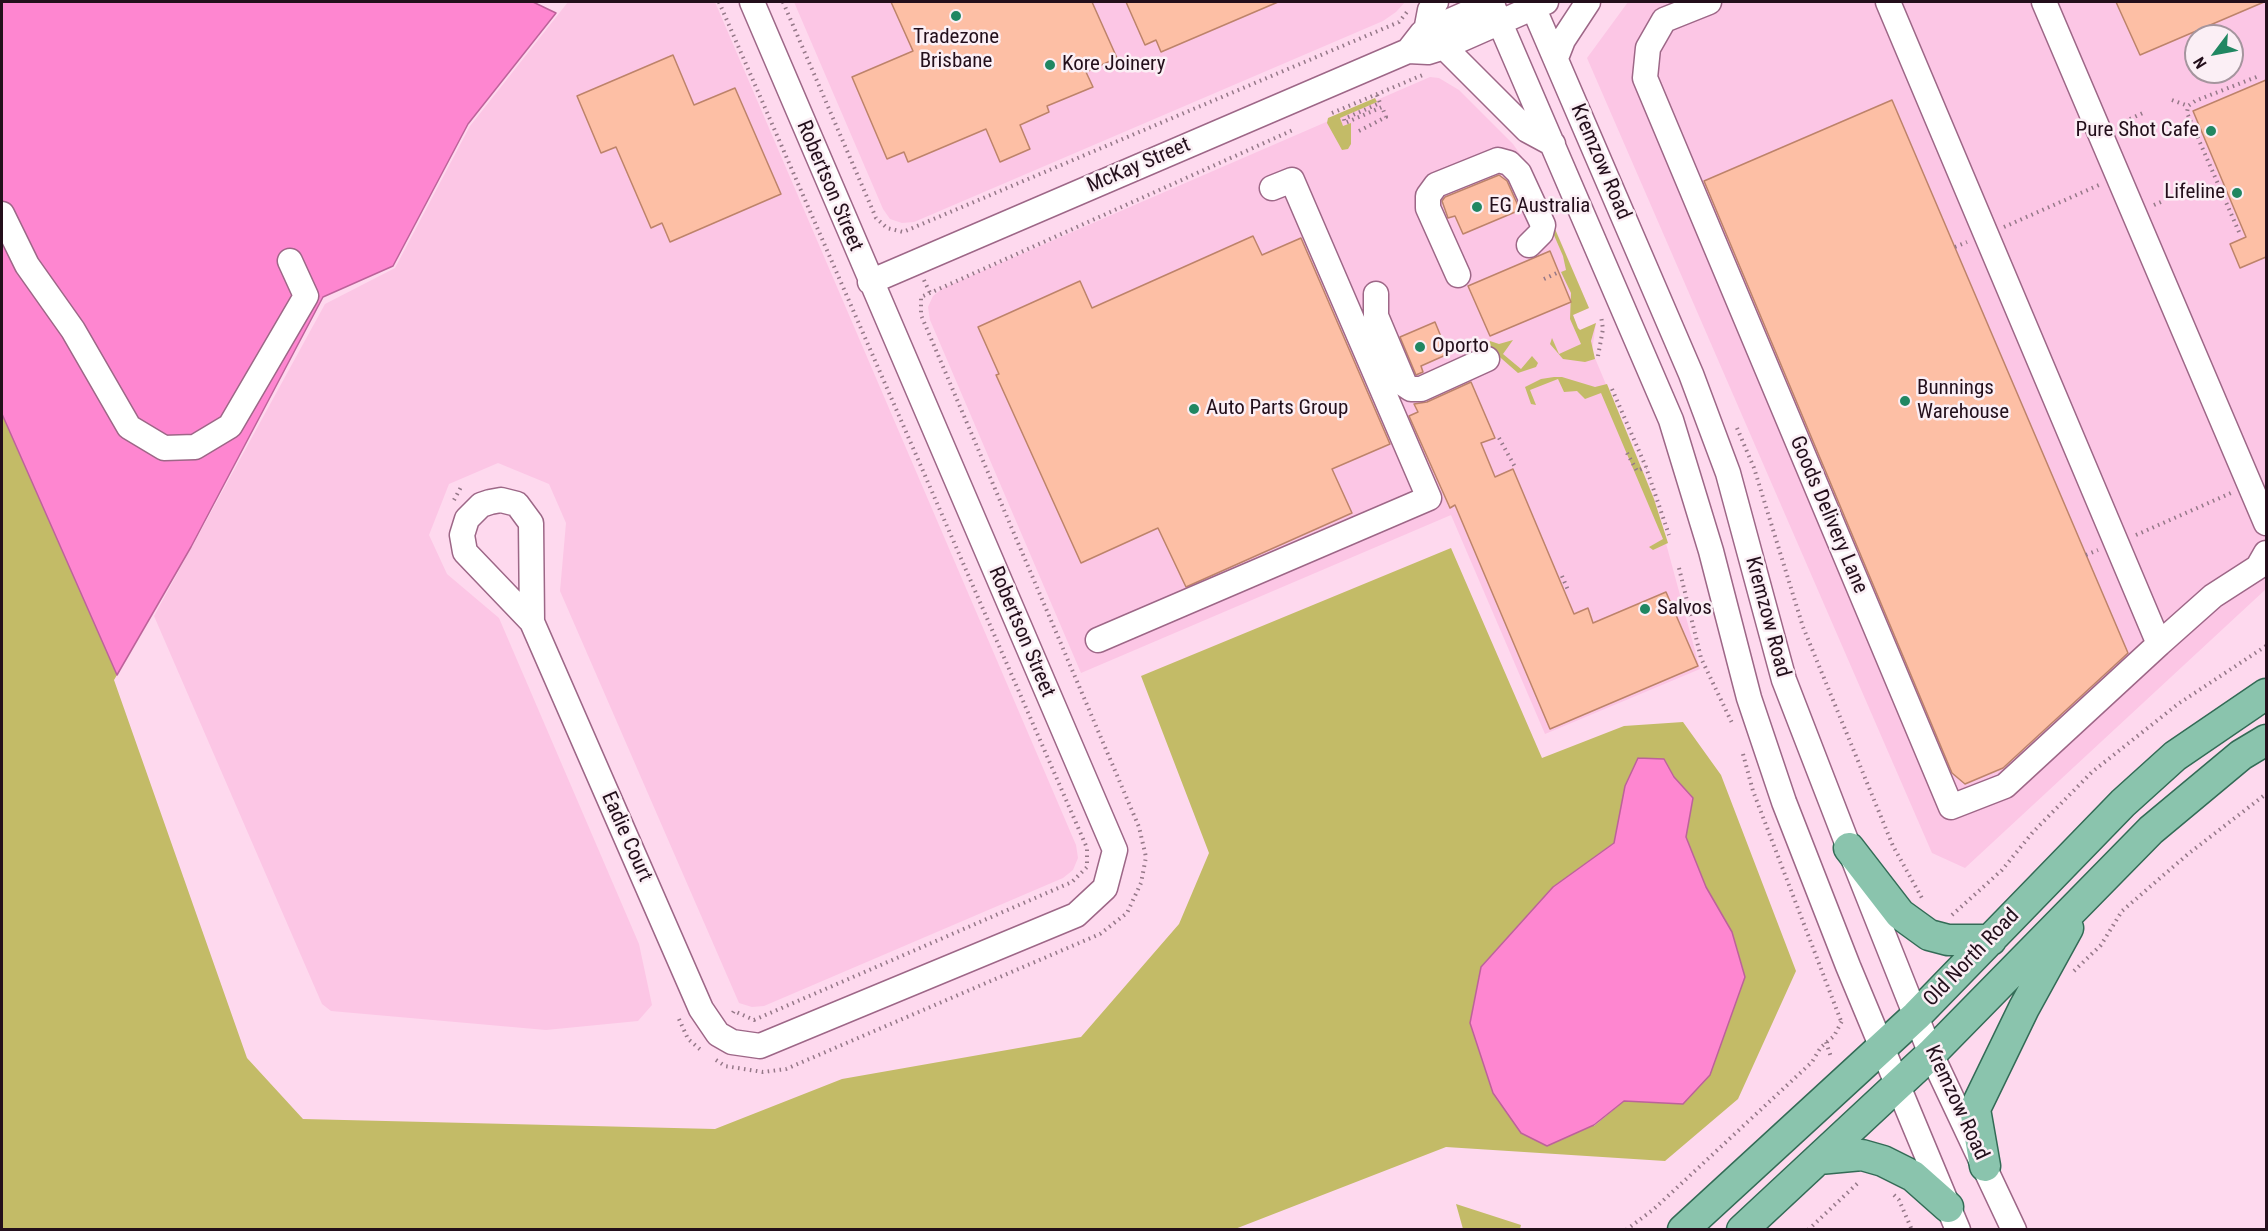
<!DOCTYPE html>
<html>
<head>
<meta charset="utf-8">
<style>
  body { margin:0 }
  #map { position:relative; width:2268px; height:1231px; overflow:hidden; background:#fed9ee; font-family:"Roboto Condensed",sans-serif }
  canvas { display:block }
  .frame { position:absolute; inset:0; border:3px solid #230f1b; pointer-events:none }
  .north { position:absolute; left:2184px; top:24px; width:60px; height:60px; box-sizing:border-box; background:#fbeff5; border:2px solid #a5959e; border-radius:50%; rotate:238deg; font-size:16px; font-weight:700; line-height:24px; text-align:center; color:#230f1b }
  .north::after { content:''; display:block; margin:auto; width:21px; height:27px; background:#218762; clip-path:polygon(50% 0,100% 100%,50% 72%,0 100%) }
</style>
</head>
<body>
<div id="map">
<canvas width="2268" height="1231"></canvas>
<div class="frame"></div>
<div class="north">N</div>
</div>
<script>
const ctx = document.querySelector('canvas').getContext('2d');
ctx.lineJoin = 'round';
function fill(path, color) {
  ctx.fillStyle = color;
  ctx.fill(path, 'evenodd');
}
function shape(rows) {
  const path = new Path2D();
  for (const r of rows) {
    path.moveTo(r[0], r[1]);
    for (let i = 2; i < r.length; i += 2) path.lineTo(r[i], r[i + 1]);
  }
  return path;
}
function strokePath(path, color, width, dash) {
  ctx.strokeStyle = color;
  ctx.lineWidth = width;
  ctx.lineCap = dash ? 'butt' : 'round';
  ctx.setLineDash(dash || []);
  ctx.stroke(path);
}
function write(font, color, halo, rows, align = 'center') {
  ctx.font = font + ' "Roboto Condensed",sans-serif';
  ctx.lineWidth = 5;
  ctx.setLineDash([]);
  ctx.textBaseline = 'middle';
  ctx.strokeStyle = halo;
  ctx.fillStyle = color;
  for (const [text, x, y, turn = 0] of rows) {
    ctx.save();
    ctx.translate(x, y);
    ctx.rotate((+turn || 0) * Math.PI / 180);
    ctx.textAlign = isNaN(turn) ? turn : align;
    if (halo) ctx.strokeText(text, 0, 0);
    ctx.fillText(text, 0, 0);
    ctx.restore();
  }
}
fill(shape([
  [568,2,715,2,1076,845,1078,858,1073,870,1063,878,764,1006,752,1007,739,1003,560,591,566,523,549,484,498,463,449,484,429,535,447,574,499,618,639,944,652,1005,638,1021,546,1030,331,1011,322,1004,154,616,325,304,395,268,470,126],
  [794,2,1405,2,1396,12,1383,21,914,222,902,223,890,219,883,209],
  [1628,2,2266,2,2266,589,1965,868,1932,853,1587,58],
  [2196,36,2232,36,2232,72,2196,72],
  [1430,77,1439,78,1459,90,1513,144,1529,167,1589,308,1573,315,1578,328,1580,330,1596,323,1592,351,1654,499,1700,669,1545,734,1451,515,1081,673,930,320,928,307,933,296,943,288]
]), '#fcc6e5');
fill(shape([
  [1375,98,1377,102,1340,118,1343,126,1351,123,1351,144,1348,149,1342,150,1327,123,1328,118],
  [1533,178,1589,308,1573,315,1578,328,1580,330,1596,323,1591,341,1595,359,1585,362,1563,359,1550,344,1552,338,1559,354,1581,344,1570,319,1571,293,1561,272,1566,270,1563,256,1537,196],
  [1513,340,1503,354,1521,369,1532,356,1538,363,1536,367,1518,373,1486,345,1490,341,1499,344],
  [1554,377,1562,377,1595,387,1607,384,1654,499,1668,543,1653,550,1649,547,1663,539,1601,393,1585,399,1577,391,1564,392,1558,379,1530,390,1536,405,1531,404,1525,387,1541,379],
  [2,414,117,675,114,680,247,1058,303,1119,715,1129,842,1079,1081,1037,1179,924,1209,853,1141,676,1451,548,1542,758,1624,726,1683,722,1721,775,1796,971,1738,1099,1665,1161,1446,1147,1235,1229,2,1229],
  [1664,759,1674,777,1693,798,1685,836,1706,887,1731,932,1683,1104,1624,1101,1594,1126,1470,1023,1481,967,1553,887,1614,843],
  [1456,1204,1521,1225,1520,1229,1463,1229]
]), '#c3bb67');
const water = shape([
  [2,2,533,2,556,13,468,124,393,266,323,297,191,547,117,675,2,414,2,2],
  [1638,758,1664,759,1674,777,1693,798,1686,837,1706,887,1732,932,1745,977,1710,1075,1683,1104,1624,1101,1594,1125,1547,1146,1521,1133,1493,1093,1470,1023,1481,967,1553,887,1614,843,1625,786,1638,758]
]);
fill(water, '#fe86d0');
strokePath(water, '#bc629a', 1.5);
const building = shape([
  [891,2,1092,2,1117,58,1086,72,1093,87,1047,106,1049,112,1020,125,1030,149,1000,162,986,129,908,162,904,152,887,159,852,77,913,51,891,2],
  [1126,2,1278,2,1161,52,1156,40,1145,45,1126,2],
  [2116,2,2264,2,2140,55,2116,2],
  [673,55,694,105,735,88,781,194,670,242,662,223,651,228,616,147,601,153,577,96,673,55],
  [2266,80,2266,257,2240,268,2230,244,2246,237,2193,111,2266,80],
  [1892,100,2128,653,2003,768,1965,784,1952,773,1704,181,1892,100],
  [1499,175,1507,181,1520,210,1463,234,1455,216,1448,218,1442,201,1445,197,1499,175],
  [1253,236,1262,255,1301,238,1390,444,1332,469,1352,513,1186,587,1158,528,1081,563,996,375,999,374,978,327,1080,281,1092,308,1253,236],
  [1550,251,1571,302,1490,336,1468,286,1550,251],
  [1435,322,1448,354,1421,366,1423,372,1416,375,1400,337,1435,322],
  [1471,382,1495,438,1481,443,1495,477,1513,469,1574,614,1588,608,1593,623,1666,592,1698,666,1550,729,1455,505,1450,508,1409,416,1418,412,1414,404,1427,402,1471,382]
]);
fill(building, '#fdbfa5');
strokePath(building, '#bd836a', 1.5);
const minor = shape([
  [1491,2,1671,420,1711,551,1749,698,1784,802,1848,966,1958,1230],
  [1531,2,1691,374,1728,473,1784,680,1849,848,1931,1054,2014,1230],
  [1709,2,1664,20,1648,48,1645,78,1951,807,2005,786,2159,644],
  [1888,2,2159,644,2213,596,2258,567,2266,553],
  [2044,2,2266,523],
  [1426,31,1430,10,1436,2],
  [1444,47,1527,130,1553,144],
  [1408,51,1422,33,1493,2],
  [1556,58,1563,40,1588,2],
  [2,214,27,265,73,330,129,427,164,448,195,447,230,426,306,296,290,261],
  [1458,275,1428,208,1428,196,1436,185,1498,160,1509,163,1519,173,1543,225,1541,233,1529,245],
  [870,282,1408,51,1428,52,1444,47,1546,2],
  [1376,294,1376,316,1405,385,1411,389,1421,389,1487,359],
  [532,622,531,523,517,504,501,500,490,502,481,505,467,519,462,535,465,552,532,622,701,1009,718,1034,732,1042,760,1046,1076,915,1105,888,1115,850,752,2],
  [1098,640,1429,498,1292,180,1272,188]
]);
const major = shape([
  [1849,848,1900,914,1929,935,1948,940,1991,940],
  [1819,1159,1862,1155,1883,1161,1913,1176,1948,1207],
  [1985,1166,1975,1109,2024,1008,2068,928],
  [1683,1230,1916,1016,2123,803,2175,756,2266,694],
  [1742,1230,1931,1054,2151,830,2241,755,2266,740]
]);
strokePath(minor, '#9d6787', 27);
strokePath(major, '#336b56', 33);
strokePath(shape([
  [719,2,1087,848,1087,867,1072,882,754,1020,734,1011,731,1016],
  [783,2,876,218,887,228,903,232,1399,22,1407,12],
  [2172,100,2188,106],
  [1332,113,1425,74],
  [2119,124,2145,112],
  [1359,131,1386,117,1382,107,1345,123,1344,119,1380,103,1377,95],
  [2154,205,2163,201],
  [2004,227,2099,185],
  [2239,232,2187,113,2188,106,2195,101,2259,76],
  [1955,247,1967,242],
  [1544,279,1559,272],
  [924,280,930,293],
  [1598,356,1603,329,1601,316],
  [1612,389,1646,467,1669,535],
  [1737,428,1754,468,1803,627,1893,846,1922,898],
  [1499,438,1515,467],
  [1627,453,1637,471,1646,467],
  [454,500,461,487],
  [2136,535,2231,493],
  [2086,555,2098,550],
  [1679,568,1701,658,1733,725],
  [1562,576,1568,590],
  [1743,754,1753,791,1841,1021],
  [1952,915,2002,870,2033,832,2092,772,2178,704,2266,646],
  [2074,971,2101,945,2122,911,2188,854,2266,794],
  [679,1019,688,1039,702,1051],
  [1826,1042,1831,1057],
  [716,1060,725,1066,763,1072,786,1069,1100,934,1127,913,1141,883,1146,857,1139,827,921,315,921,297,1293,130],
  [1894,1195,1899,1200,1912,1230],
  [1626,1230,1654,1209,1812,1062,1821,1047,1834,1036,1842,1021],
  [1808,1230,1860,1181]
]), '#957888', 4, [1.5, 4.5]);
strokePath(minor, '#fff', 24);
strokePath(major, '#8ac4ad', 30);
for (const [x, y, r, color] of [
  [956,16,6,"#218762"],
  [1050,65,6,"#218762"],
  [2211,131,6,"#218762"],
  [2237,193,6,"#218762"],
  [1477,207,6,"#218762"],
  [1420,347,6,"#218762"],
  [1905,401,6,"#218762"],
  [1194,409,6,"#218762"],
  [1645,609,6,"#218762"]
]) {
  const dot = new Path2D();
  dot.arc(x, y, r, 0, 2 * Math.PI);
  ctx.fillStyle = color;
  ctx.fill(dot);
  strokePath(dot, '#fbeff5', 2);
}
write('21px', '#230f1b', '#fbeff5', [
  ["Tradezone",956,38,"center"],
  ["Brisbane",956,62,"center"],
  ["Kore Joinery",1062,65],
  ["Pure Shot Cafe",2199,131,"right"],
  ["Lifeline",2225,193,"right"],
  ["EG Australia",1489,207],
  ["Oporto",1432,347],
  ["Bunnings",1917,389],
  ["Warehouse",1917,413],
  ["Auto Parts Group",1206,409],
  ["Salvos",1657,609]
], 'left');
write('21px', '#230f1b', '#fbeff5', [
  ["Kremzow Road",1600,162,67],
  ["McKay Street",1139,166,-23],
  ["Robertson Street",829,186,67],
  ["Goods Delivery Lane",1828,515,67],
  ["Kremzow Road",1767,617,75],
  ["Robertson Street",1021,632,67],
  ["Eadie Court",626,837,66],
  ["Old North Road",1972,958,-46],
  ["Kremzow Road",1956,1103,65]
]);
</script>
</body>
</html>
